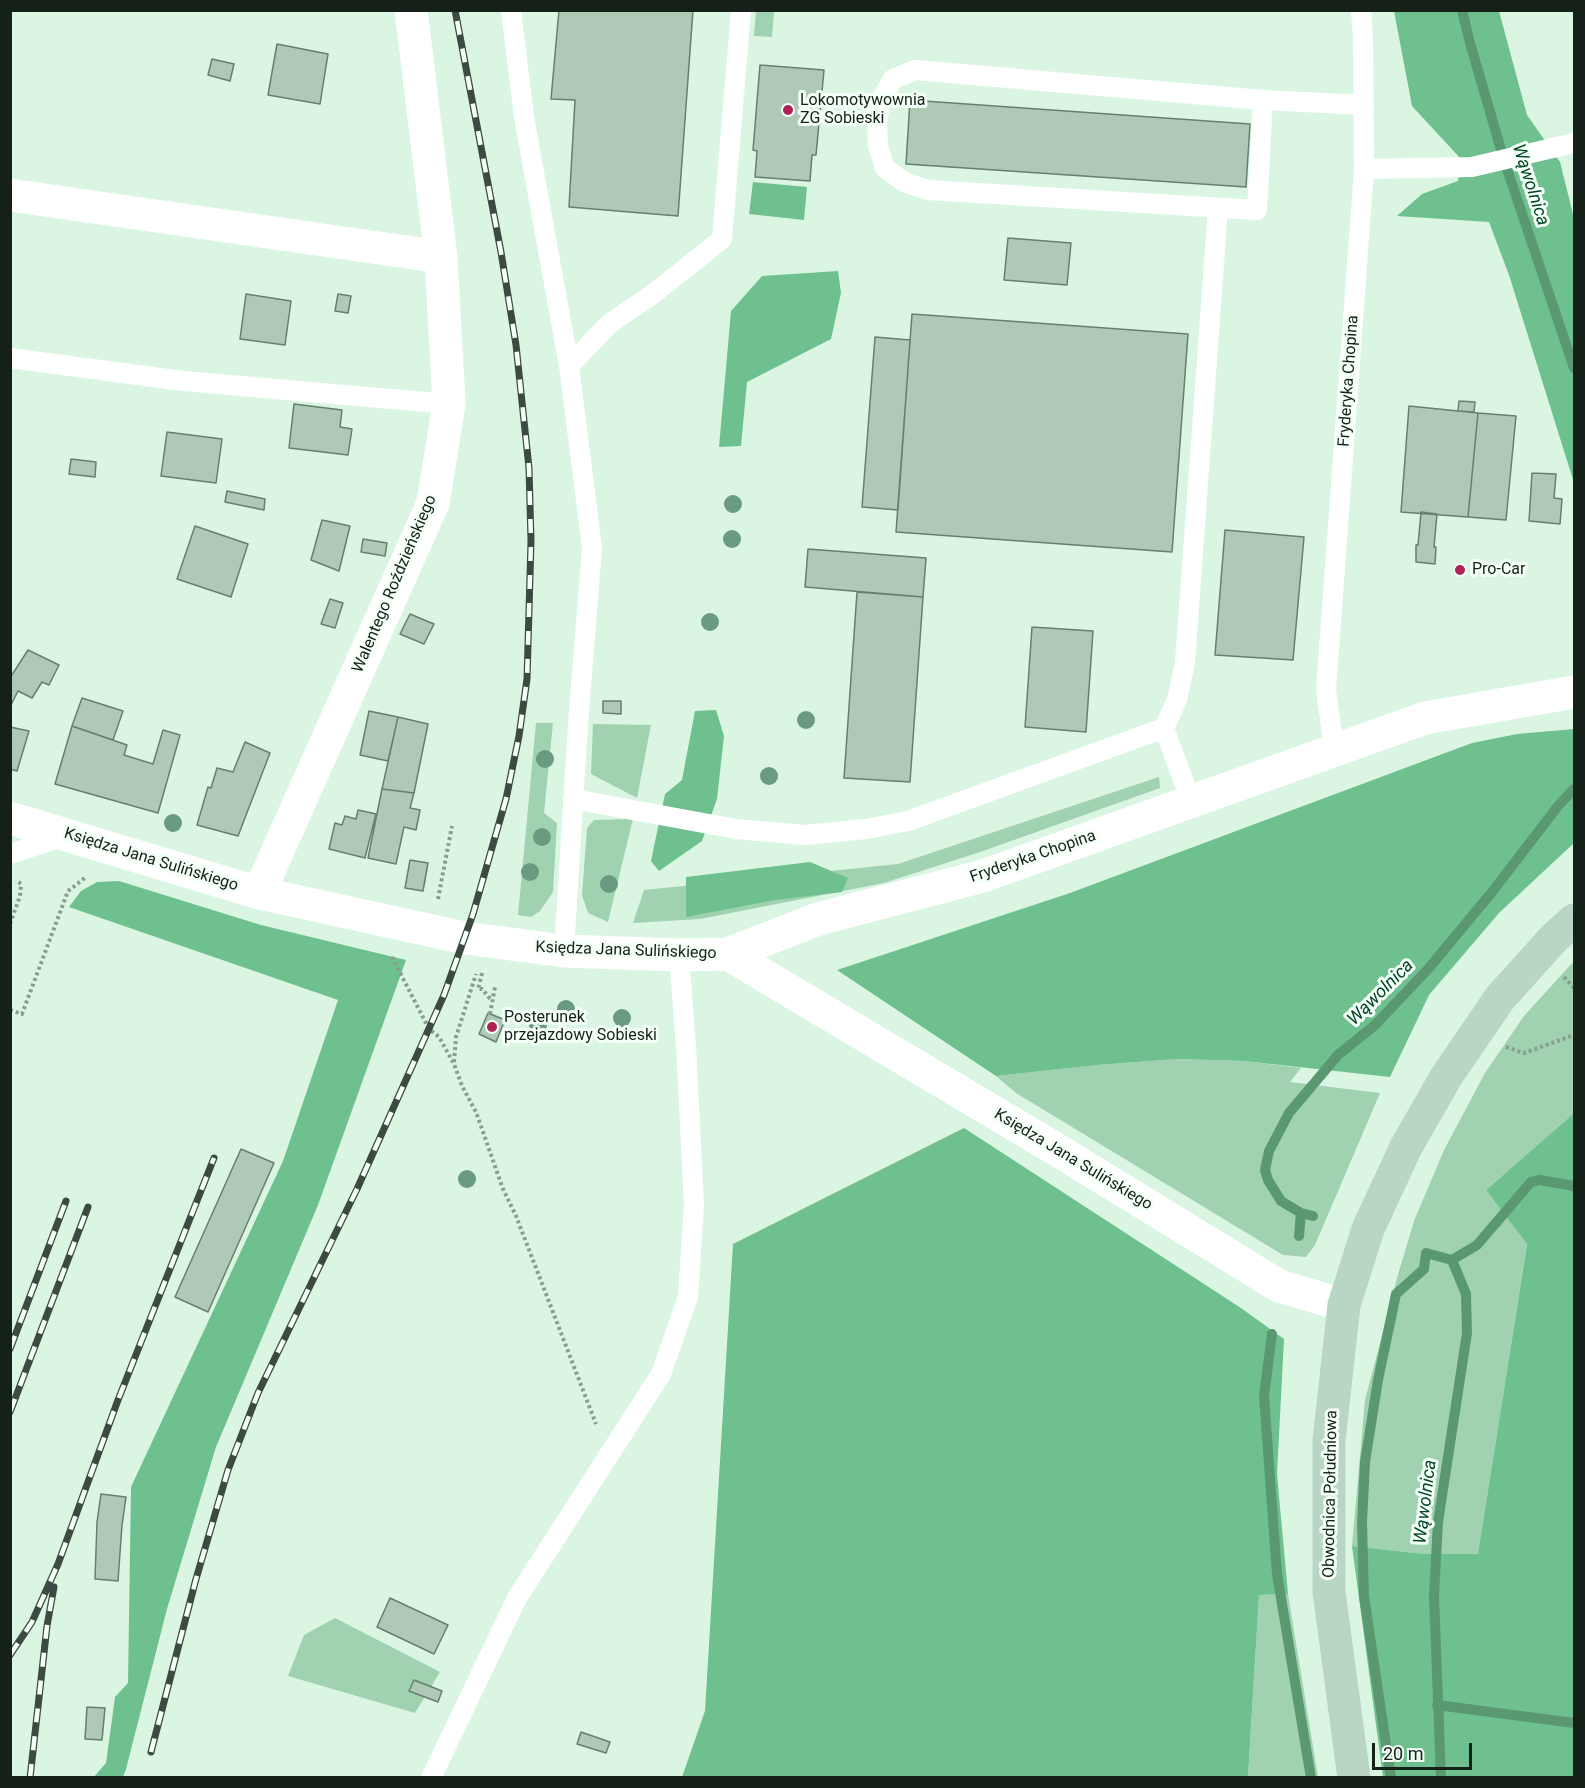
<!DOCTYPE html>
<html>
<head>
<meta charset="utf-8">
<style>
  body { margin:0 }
  #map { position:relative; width:1585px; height:1788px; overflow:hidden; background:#daf6e3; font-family:Roboto,sans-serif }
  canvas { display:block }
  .frame { position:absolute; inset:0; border:12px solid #152019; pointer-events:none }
  .scale { position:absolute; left:1372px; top:1743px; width:100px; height:27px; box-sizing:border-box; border:3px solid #152019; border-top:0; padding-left:8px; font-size:18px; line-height:21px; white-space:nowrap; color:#152019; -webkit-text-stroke:4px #f4fff7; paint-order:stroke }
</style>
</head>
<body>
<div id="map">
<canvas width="1585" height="1788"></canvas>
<div class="frame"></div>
<div class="scale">20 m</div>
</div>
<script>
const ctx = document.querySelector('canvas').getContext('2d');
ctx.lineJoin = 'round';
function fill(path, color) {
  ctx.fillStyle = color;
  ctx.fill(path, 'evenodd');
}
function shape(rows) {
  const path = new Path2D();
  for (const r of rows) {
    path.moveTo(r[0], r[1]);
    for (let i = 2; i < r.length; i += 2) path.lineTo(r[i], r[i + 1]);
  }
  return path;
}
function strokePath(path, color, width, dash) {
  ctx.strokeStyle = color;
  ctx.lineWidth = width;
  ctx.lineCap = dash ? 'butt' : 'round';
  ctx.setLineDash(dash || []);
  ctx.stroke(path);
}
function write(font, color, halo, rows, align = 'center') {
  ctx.font = font + ' Roboto,sans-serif';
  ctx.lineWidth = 6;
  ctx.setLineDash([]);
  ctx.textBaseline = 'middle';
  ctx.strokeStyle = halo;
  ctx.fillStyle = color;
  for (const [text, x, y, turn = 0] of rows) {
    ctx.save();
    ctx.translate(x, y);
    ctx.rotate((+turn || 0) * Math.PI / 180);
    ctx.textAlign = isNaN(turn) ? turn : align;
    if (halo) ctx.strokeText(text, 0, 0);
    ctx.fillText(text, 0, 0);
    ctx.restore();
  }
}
fill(shape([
  [756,11,774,11,772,37,754,36],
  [536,723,553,723,544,813,557,823,553,892,540,911,531,917,518,915],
  [593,724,651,725,637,798,591,774],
  [1159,777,1160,788,983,851,884,883,700,919,633,923,644,890,898,864],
  [633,819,615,893,608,922,588,913,582,895,587,828,594,820],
  [1574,961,1574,1113,1486,1190,1527,1243,1478,1555,1424,1554,1352,1546,1365,1400,1397,1278,1414,1221,1444,1150,1485,1073,1524,1016],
  [1177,1059,1243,1061,1301,1068,1290,1082,1380,1093,1315,1245,1306,1257,1283,1255,1016,1093,996,1076,1097,1065],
  [1288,1594,1318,1777,1248,1778,1259,1595],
  [335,1618,440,1672,415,1713,288,1676,304,1635]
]), '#a0d1b0');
fill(shape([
  [1394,11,1499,11,1527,115,1560,162,1574,218,1574,483,1509,275,1489,222,1397,216,1422,194,1458,181,1461,159,1412,106],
  [753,182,807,187,804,220,749,214],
  [838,271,841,293,831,339,747,382,741,446,719,447,731,311,762,276],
  [716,710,724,736,717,799,702,841,659,871,651,861,665,794,682,780,695,711],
  [1574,729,1574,843,1499,913,1429,995,1390,1077,1243,1061,1177,1059,1097,1065,996,1076,837,970,1070,893,1472,743,1517,734],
  [810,862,848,878,842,892,775,900,686,917,686,877],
  [119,881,261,925,406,960,318,1205,216,1447,167,1609,126,1769,123,1777,93,1778,106,1763,115,1697,128,1683,131,1487,283,1161,338,1000,69,907,81,891,97,882],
  [1574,1113,1574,1777,1383,1777,1352,1546,1424,1554,1478,1554,1527,1244,1486,1190],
  [964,1128,1241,1308,1284,1339,1277,1474,1288,1594,1259,1595,1248,1777,682,1777,705,1711,733,1244]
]), '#6ec18e');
strokePath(shape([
  [1462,10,1470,43,1504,160,1574,368],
  [1313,1216,1301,1213,1281,1201,1268,1180,1265,1170,1269,1151,1289,1113,1338,1055,1375,1025,1429,968,1492,892,1558,806,1574,789],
  [1299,1236,1301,1213],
  [1452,1260,1477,1245,1531,1182,1540,1180,1574,1186],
  [1272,1334,1264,1396,1277,1574,1311,1778],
  [1437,1705,1574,1723],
  [1391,1778,1364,1596,1362,1523,1365,1462,1378,1380,1396,1294,1424,1269,1426,1253,1452,1260,1466,1294,1467,1333,1438,1522,1434,1596,1441,1778]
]), '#5a9872', 10);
const building = shape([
  [559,10,693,10,678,216,569,207,575,100,551,99,559,10],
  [277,44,328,54,320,104,268,95,277,44],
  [212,59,234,64,230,81,208,75,212,59],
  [760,65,824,70,816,155,812,155,810,181,755,177,757,151,753,150,760,65],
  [910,100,1250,124,1246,187,906,164,910,100],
  [1008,238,1071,243,1067,285,1004,280,1008,238],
  [246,294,291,301,285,345,240,339,246,294],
  [338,294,351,296,348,313,335,311,338,294],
  [912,314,1188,334,1172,552,896,532,912,314],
  [875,337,910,340,898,510,862,507,875,337],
  [1459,401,1475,402,1474,412,1458,411,1459,401],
  [294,404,342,410,340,427,352,429,348,455,289,448,294,404],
  [1409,406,1478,413,1468,517,1401,512,1409,406],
  [1478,413,1516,416,1506,520,1468,517,1478,413],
  [167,432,222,439,216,483,161,476,167,432],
  [71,459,96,462,95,477,69,474,71,459],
  [1532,473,1556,474,1554,498,1562,499,1560,524,1529,521,1532,473],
  [227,491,265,499,264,510,225,502,227,491],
  [1421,512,1437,514,1434,547,1436,547,1435,564,1416,562,1416,545,1418,545,1421,512],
  [322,520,350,526,339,571,311,560,322,520],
  [195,526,248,544,231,597,177,579,195,526],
  [1225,530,1304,537,1293,660,1215,655,1225,530],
  [363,539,387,543,385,556,361,552,363,539],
  [808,549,926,558,923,597,805,587,808,549],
  [857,592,923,597,910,782,844,778,857,592],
  [330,599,343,603,335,628,321,624,330,599],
  [410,614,434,624,424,644,400,634,410,614],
  [1032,627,1093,631,1086,732,1025,727,1032,627],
  [28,650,59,665,49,685,42,682,32,698,18,691,10,707,10,678,28,650],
  [82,698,123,711,113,740,72,726,82,698],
  [603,701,621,701,621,714,603,713,603,701],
  [369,711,398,717,388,761,360,755,369,711],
  [398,717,428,724,414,793,382,789,398,717],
  [72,726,127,745,124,755,153,764,163,730,180,735,158,813,55,784,72,726],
  [10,727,29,731,17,771,10,769,10,727],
  [245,742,270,753,238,836,197,825,208,787,211,788,217,768,233,772,245,742],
  [382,789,414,793,410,808,420,810,416,830,404,827,396,864,368,858,382,789],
  [358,810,376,814,365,858,329,849,335,823,342,825,345,816,356,819,358,810],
  [410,860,428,863,423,891,405,888,410,860],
  [488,1013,505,1020,496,1042,479,1034,488,1013],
  [241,1149,274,1163,208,1312,175,1297,241,1149],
  [101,1494,126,1497,122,1525,118,1581,95,1579,97,1522,101,1494],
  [390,1598,448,1625,434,1654,377,1627,390,1598],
  [414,1680,442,1691,438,1702,409,1691,414,1680],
  [87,1707,105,1708,102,1740,85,1739,87,1707],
  [581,1732,610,1742,606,1753,577,1744,581,1732]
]);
fill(building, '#aec9b6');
strokePath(building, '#667f6e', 1.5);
strokePath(shape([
  [438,899,452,826],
  [10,924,20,896,21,884,16,880],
  [392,957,429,1029,439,1037,454,1064,462,1086,476,1112,503,1189,516,1216,596,1424],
  [482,973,478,989,482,989,492,1001],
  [1564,977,1574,988],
  [10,1010,22,1014,68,891,86,877],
  [490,1014,495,987],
  [1506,1047,1524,1053,1574,1035],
  [454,1062,456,1037,476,974]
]), '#899d8f', 4, [3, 3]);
strokePath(shape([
  [511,10,524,117,569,366,592,548,578,724,564,951],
  [1263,100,1257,210,928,190,904,182,885,168,878,146,877,122,881,100,893,79,915,70,1263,100,1364,105],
  [1364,169,1472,167,1574,143],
  [10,358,183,381,449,404],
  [569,366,609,324,653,294,722,239,741,10],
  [1164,728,1177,700,1185,663,1218,208],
  [1334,750,1326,690,1364,169,1363,37,1361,10],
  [573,799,736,829,804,835,866,829,908,821,1164,728,1191,801],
  [10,854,65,836],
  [431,1778,517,1598,661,1374,688,1297,694,1204,686,1047,679,955]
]), '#fff', 20);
strokePath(shape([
  [10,195,441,257],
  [259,893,433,503,449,404,441,257,411,10]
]), '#fff', 33);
strokePath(shape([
  [10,818,259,893,465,938,564,951,679,955,728,954,1059,1151,1279,1286,1344,1305],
  [728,954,818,919,983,876,1425,718,1574,692]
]), '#fff', 33);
strokePath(shape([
  [1354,1778,1329,1592,1329,1440,1344,1305,1368,1229,1406,1147,1446,1077,1500,998,1554,938,1574,920]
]), '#b9d6c5', 33);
const rail = shape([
  [10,1349,66,1201],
  [10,1412,88,1207],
  [10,1655,32,1622,58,1564,118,1400,214,1158],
  [151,1752,196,1579,228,1470,258,1393,357,1189,444,995,473,914,506,799,519,736,527,679,531,541,529,468,516,345,501,252,455,10],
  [30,1778,47,1626,54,1587]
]);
strokePath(rail, '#3c4b41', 7);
strokePath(rail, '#f4fff7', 4.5, [14]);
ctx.fillStyle = '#6a9a7f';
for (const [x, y] of [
  [733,504],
  [732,539],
  [710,622],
  [806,720],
  [545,759],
  [769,776],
  [173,823],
  [542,837],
  [530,872],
  [609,884],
  [566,1009],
  [622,1018],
  [538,1025],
  [467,1179]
]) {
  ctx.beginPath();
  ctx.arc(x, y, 9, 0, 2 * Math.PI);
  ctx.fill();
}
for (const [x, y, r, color] of [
  [788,110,6,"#b02155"],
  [1460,570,6,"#b02155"],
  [492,1027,6,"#b02155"]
]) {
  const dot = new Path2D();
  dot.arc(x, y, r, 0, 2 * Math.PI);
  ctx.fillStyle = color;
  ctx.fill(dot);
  strokePath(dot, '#f4fff7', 2);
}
write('16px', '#152019', '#f4fff7', [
  ["Lokomotywownia",800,101],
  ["ZG Sobieski",800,119],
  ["Pro-Car",1472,570],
  ["Posterunek",504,1018],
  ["przejazdowy Sobieski",504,1036]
], 'left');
write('16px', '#152019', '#f4fff7', [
  ["Fryderyka Chopina",1349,381,-86],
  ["Walentego Roździeńskiego",395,584,-67],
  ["Fryderyka Chopina",1033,857,-19],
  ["Księdza Jana Sulińskiego",151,860,17],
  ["Księdza Jana Sulińskiego",626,951,2],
  ["Księdza Jana Sulińskiego",1073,1160,31],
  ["Obwodnica Południowa",1331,1494,-89]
]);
write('italic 18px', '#014726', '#f4fff7', [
  ["Wąwolnica",1530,185,72],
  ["Wąwolnica",1381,993,-45],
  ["Wąwolnica",1426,1502,-83]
]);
</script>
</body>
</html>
